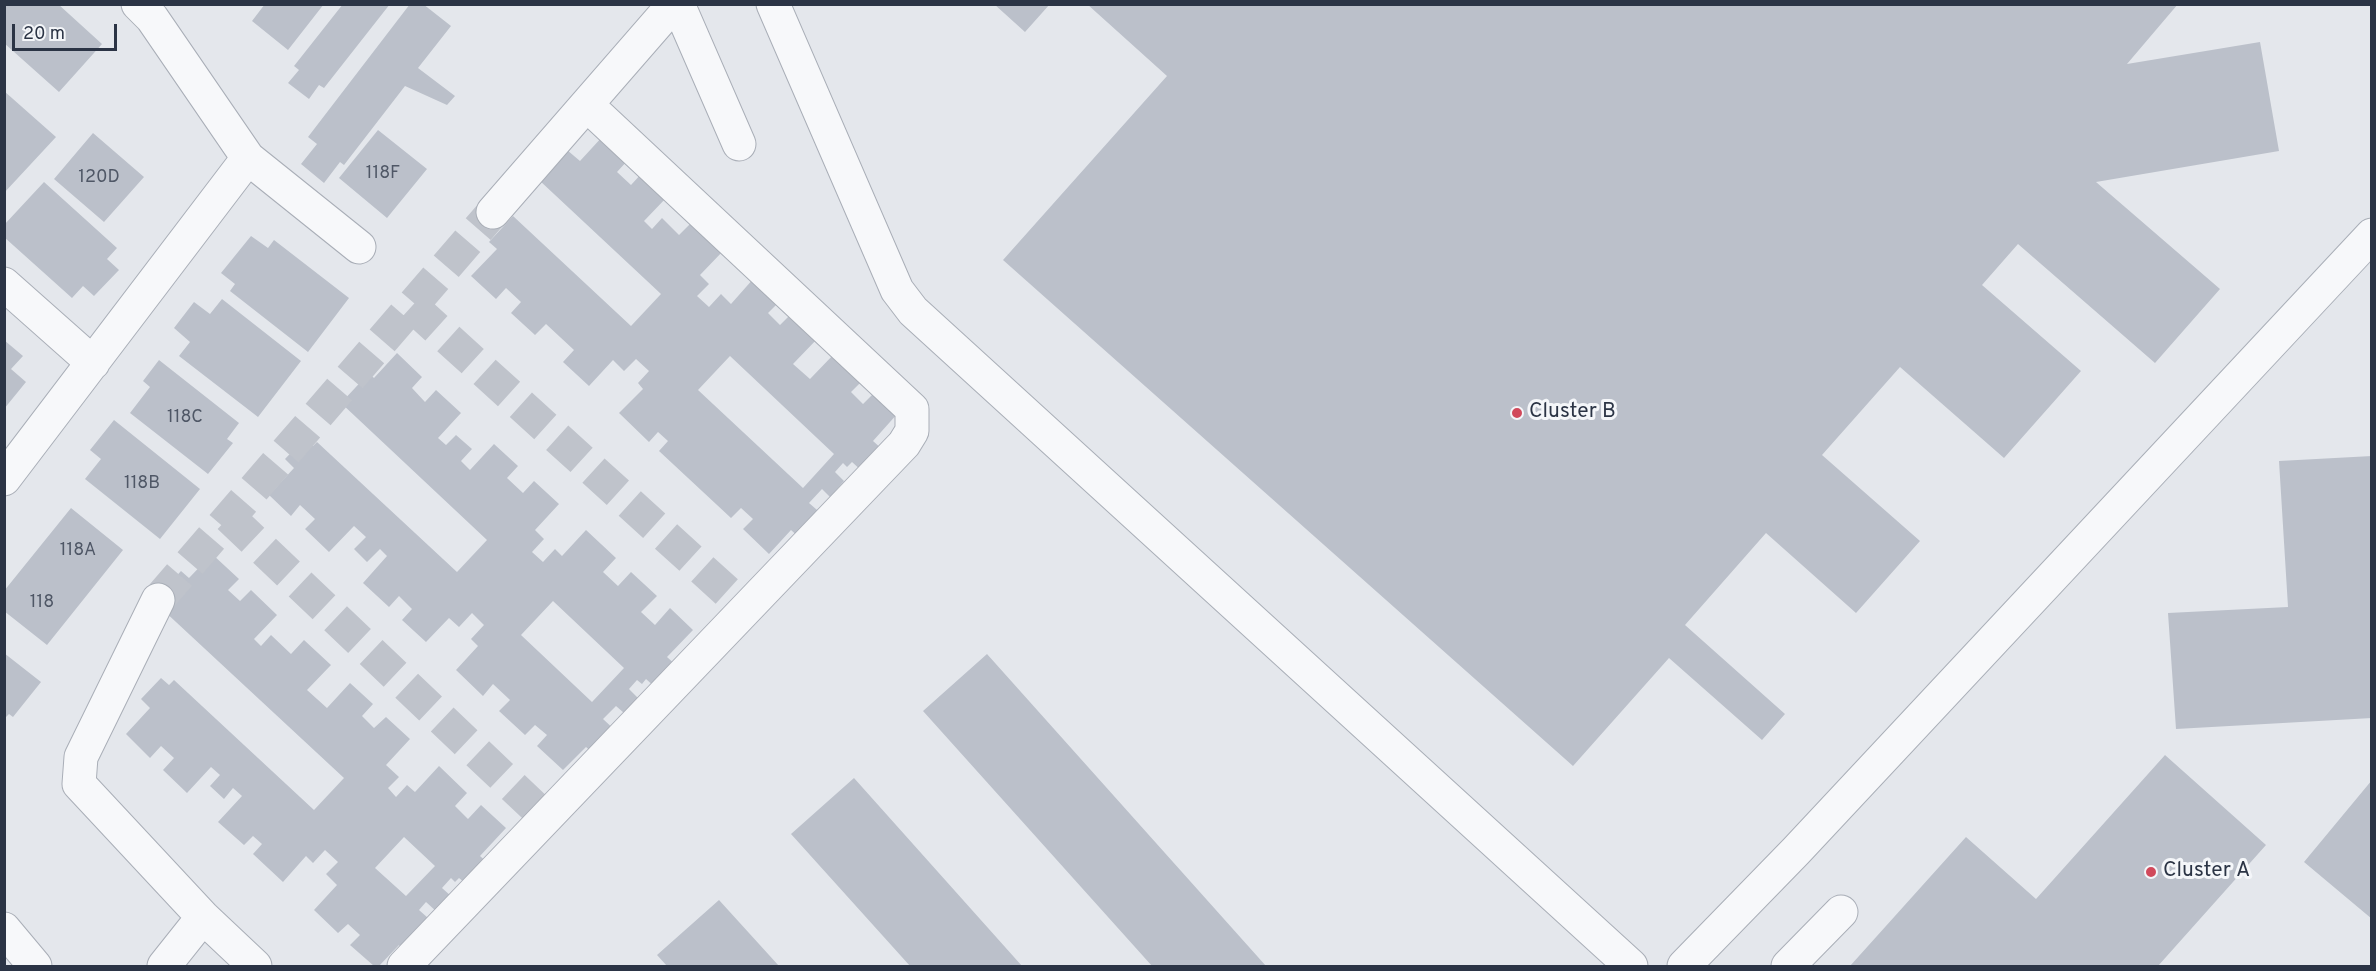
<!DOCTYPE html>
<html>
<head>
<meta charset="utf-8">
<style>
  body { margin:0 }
  #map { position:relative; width:2376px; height:971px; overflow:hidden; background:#e4e7ec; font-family:Overpass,sans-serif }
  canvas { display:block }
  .frame { position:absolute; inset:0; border:6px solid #2b3445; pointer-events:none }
  .scale { position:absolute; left:12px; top:24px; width:105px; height:27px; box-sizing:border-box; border:3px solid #2b3445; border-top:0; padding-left:8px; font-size:18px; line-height:21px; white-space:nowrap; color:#2b3445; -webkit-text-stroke:4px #f4f6f9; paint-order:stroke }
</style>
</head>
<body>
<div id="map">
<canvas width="2376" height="971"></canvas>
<div class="frame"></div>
<div class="scale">20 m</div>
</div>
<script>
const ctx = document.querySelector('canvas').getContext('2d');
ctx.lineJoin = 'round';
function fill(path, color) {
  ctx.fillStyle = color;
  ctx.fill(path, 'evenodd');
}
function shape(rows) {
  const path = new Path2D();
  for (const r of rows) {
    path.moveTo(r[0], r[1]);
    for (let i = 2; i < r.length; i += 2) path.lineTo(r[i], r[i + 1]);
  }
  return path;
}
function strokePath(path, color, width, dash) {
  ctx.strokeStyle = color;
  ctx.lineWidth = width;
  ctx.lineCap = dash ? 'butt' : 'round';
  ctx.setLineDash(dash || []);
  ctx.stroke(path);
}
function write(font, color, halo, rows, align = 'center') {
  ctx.font = font + ' Overpass,sans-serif';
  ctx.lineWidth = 6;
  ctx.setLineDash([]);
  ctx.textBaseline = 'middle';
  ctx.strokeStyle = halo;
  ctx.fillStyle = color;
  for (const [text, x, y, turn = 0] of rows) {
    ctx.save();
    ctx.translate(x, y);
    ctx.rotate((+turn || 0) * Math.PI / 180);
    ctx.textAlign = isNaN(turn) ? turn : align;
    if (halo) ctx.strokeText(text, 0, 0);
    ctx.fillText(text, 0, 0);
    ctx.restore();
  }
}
fill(shape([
  [4,4,58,4,102,44,59,92,4,43],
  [265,4,324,4,288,50,252,21],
  [343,4,390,4,324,88,319,85,309,99,288,83,299,70,294,66],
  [410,4,423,4,451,26,418,68,455,96,447,105,405,86,344,165,340,162,324,183,301,164,317,144,308,137],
  [994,4,1050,4,1025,32],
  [1087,4,2178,4,2127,64,2260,42,2279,151,2096,182,2220,289,2155,363,2018,244,1982,285,2081,371,2004,458,1900,367,1822,455,1920,541,1856,613,1766,533,1685,625,1785,714,1762,740,1669,658,1573,766,1003,260,1167,76],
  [4,91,56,137,4,193],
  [378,130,427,169,387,218,339,178],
  [93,133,144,177,104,222,54,179],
  [603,136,628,160,617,172,631,185,642,173,667,197,644,221,652,229,662,218,679,235,693,221,724,250,700,275,709,284,697,296,709,307,721,294,731,304,754,278,779,302,768,313,780,325,792,313,818,338,793,364,810,379,835,353,863,380,851,392,863,404,875,392,898,413,873,441,883,450,863,472,852,462,847,467,843,463,835,472,844,481,830,497,822,489,809,503,824,516,802,540,791,530,769,554,743,529,753,519,741,508,731,518,659,451,668,441,658,432,649,442,619,413,643,389,638,383,649,371,636,359,624,371,613,360,589,386,563,362,574,350,546,324,535,335,511,313,521,302,506,288,496,299,471,276,497,249,489,242,513,216,631,326,661,294,539,180,567,150,580,161],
  [730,356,834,454,803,488,698,390],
  [44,182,117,248,107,259,119,270,94,296,83,286,72,298,4,237,4,225],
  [251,236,268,248,274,240,349,298,308,352,230,291,235,284,221,273],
  [222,299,301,361,258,417,179,356,190,342,174,328,194,302,210,314],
  [4,340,23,356,11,369,26,382,4,409],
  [397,353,422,377,412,388,425,402,436,390,461,413,438,438,446,445,456,435,472,449,461,461,470,470,494,444,518,466,507,478,523,493,534,481,559,504,535,530,544,539,532,552,543,562,555,549,562,556,586,530,616,558,603,572,618,586,631,572,657,596,641,612,655,625,670,608,693,630,667,657,678,667,657,689,646,679,642,684,637,680,629,689,638,698,624,713,616,706,603,719,618,733,596,756,586,747,563,770,537,746,547,735,535,725,525,735,499,711,510,700,493,684,483,696,456,670,478,646,471,639,484,625,472,613,459,627,449,618,426,642,402,620,412,609,399,596,389,607,363,583,387,556,380,549,367,562,354,549,366,537,354,526,329,552,305,529,315,519,300,505,291,516,269,495,294,468,285,459,305,438,313,446,317,442,457,572,487,540,341,403,369,373,374,378],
  [553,601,624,668,592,702,521,635],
  [159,360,239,423,227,439,233,443,208,474,130,413,150,387,143,381],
  [114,420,200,489,160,539,85,479,101,459,90,450],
  [2372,456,2372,718,2176,729,2168,613,2288,607,2279,461],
  [71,508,123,550,47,645,4,611,4,591],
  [212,554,239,579,228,590,240,601,251,590,277,615,254,639,261,646,271,635,291,654,304,640,331,665,307,690,327,708,350,683,373,704,362,716,374,728,386,717,410,739,386,765,399,777,388,788,396,797,407,785,415,792,439,766,467,793,455,806,468,819,481,805,506,828,480,856,491,866,471,888,459,878,455,882,451,878,442,888,451,896,437,912,426,902,419,910,428,918,409,955,399,945,379,966,374,966,350,945,360,935,348,924,338,933,314,910,337,885,326,874,338,862,325,850,313,863,306,856,283,882,253,854,262,844,253,836,244,845,218,822,242,796,233,788,224,799,210,786,220,775,211,767,187,793,163,770,174,758,161,746,150,758,126,734,150,708,141,699,161,678,169,685,174,680,314,810,344,778,162,609,160,594,181,571,189,578],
  [404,837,435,866,406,896,375,868],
  [4,653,41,682,13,717,9,714,4,719],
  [987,654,1266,966,1152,966,923,711],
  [2165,755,2266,845,2158,966,1850,966,1966,837,2036,899],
  [854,778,1022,966,910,966,791,834],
  [2372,780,2372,919,2304,862],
  [719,900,779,966,667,966,657,955]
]), '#bbc0ca');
strokePath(shape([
  [412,306,746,609],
  [229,517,546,818],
  [158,600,493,212]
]), '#bfc3cb', 33, [33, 16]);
const minor = shape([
  [138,4,152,18,248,158,359,247],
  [678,4,739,144],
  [773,4,897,290,913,311,1631,966],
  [493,212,674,4],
  [4,284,93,363],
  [4,479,248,158],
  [158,600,81,757,79,784,203,917,255,966],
  [4,929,35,966],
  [164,966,203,917],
  [404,966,904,444,912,431,912,409,587,105],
  [1684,966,1796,851,2372,235],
  [1788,966,1841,912]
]);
strokePath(minor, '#a9aeb7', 35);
strokePath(minor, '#f7f8fa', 33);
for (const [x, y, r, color] of [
  [1517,413,6,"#d1495b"],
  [2151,872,6,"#d1495b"]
]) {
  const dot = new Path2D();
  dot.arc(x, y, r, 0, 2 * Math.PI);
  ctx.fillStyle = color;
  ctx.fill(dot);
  strokePath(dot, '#f4f6f9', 2);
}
write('18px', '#4f5766', null, [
  ["118F",383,174],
  ["120D",99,178],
  ["118C",185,418],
  ["118B",142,484],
  ["118A",78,551],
  ["118",42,603]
]);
write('21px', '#2b3445', '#f4f6f9', [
  ["Cluster B",1529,413],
  ["Cluster A",2163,872]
], 'left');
</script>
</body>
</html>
